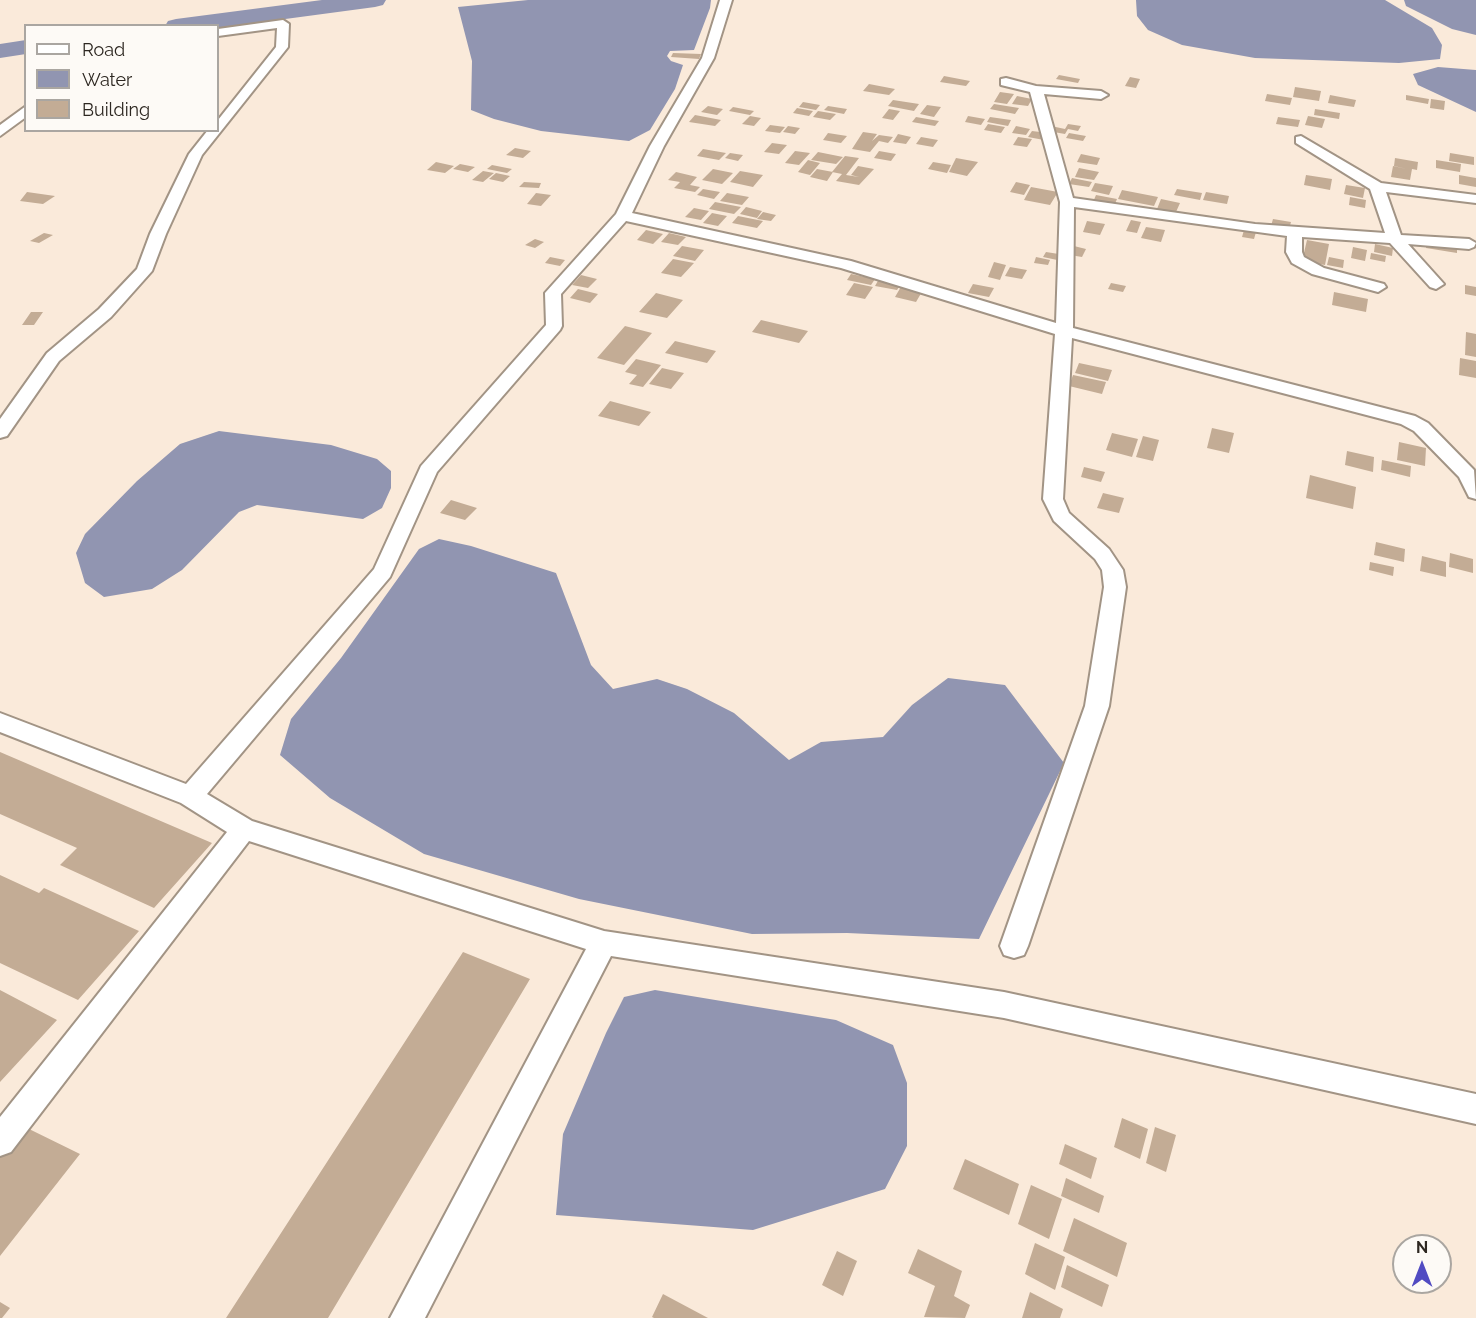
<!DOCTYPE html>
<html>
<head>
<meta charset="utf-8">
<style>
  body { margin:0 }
  #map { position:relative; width:1476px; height:1318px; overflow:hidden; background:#faeada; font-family:Raleway,sans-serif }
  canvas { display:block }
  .legend { position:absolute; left:24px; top:24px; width:195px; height:108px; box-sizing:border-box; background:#fdfaf6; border:2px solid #aaa6a1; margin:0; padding:8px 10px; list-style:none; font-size:18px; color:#2d2721 }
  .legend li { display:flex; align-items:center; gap:12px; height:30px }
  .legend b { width:30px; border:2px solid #aaa6a1 }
  .north { position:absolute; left:1392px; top:1234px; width:60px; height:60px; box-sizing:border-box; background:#fdfaf6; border:2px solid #aaa6a1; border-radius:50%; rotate:0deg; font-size:16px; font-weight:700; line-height:24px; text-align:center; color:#2d2721 }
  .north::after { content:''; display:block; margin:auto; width:21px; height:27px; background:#514bc2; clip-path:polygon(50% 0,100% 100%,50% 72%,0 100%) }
</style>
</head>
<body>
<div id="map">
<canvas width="1476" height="1318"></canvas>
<ul class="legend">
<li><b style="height:8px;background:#fff"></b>Road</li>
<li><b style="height:16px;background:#9195b1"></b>Water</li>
<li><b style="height:16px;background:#c3ac95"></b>Building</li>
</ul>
<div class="north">N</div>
</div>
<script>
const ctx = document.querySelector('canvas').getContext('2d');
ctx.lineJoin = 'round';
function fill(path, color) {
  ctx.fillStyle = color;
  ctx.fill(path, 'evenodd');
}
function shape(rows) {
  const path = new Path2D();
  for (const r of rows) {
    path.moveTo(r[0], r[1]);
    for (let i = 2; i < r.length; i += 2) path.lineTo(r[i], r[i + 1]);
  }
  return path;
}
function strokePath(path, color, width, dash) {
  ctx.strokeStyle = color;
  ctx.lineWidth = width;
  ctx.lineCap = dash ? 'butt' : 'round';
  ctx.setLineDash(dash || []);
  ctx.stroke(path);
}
fill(shape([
  [528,0,711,0,710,8,694,50,670,51,667,56,671,61,683,65,675,89,650,130,629,141,541,131,494,119,471,110,472,61,458,7],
  [1136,0,1385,0,1432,28,1442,45,1440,59,1399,63,1255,58,1182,45,1148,30,1137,16],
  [1404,0,1476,0,1476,35,1452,29,1406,6],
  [1438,67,1476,70,1476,112,1418,85,1413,74],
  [219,431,331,445,377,459,391,471,391,488,382,508,363,519,257,505,239,512,182,570,152,589,104,597,85,583,76,553,85,534,137,481,180,444],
  [439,539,471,546,556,573,591,665,613,689,657,679,687,689,734,713,789,760,821,742,883,737,912,705,948,678,1005,685,1064,763,979,939,847,933,752,934,579,899,424,854,330,798,280,755,291,719,341,658,419,549],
  [655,990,836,1020,893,1045,907,1083,907,1146,885,1189,753,1230,556,1215,563,1134,606,1033,624,997]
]), '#9195b1');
fill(shape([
  [322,0,386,0,383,5,375,7,218,28,218,26,165,26,168,21,176,19,322,0],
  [26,40,26,54,0,58,0,44,26,40]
]), '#9195b1');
fill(shape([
  [673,53,701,54,699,59,671,57],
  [1059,75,1080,79,1078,83,1056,79],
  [944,76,970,81,966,86,940,82],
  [1130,77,1140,79,1136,88,1125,86],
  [869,84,895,89,889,95,863,91],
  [1295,87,1321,91,1319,101,1293,97],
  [1000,92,1014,94,1007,104,994,102],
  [1267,94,1292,98,1290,105,1265,101],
  [1330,95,1356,100,1354,107,1328,103],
  [1406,95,1429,99,1428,104,1406,100],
  [1017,96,1032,99,1028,106,1012,104],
  [1431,99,1445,101,1444,110,1430,108],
  [893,100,919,104,914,111,888,106],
  [803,102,820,105,816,110,799,107],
  [994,104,1019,108,1015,114,990,109],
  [927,105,941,107,934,117,920,114],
  [708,106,723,109,717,115,701,112],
  [828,106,847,109,844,114,824,110],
  [733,107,754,111,750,115,729,111],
  [797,108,813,111,809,116,793,113],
  [889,109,900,111,893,120,882,118],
  [1315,109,1340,113,1339,119,1314,115],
  [818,111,836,114,830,120,813,117],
  [695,115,721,120,715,126,689,122],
  [750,116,761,118,754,126,742,124],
  [968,116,985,119,981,125,965,122],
  [1308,116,1325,119,1322,128,1305,125],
  [916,117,939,121,935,126,912,122],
  [990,117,1011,120,1008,126,987,122],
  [1278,117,1300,120,1298,127,1276,124],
  [988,124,1005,127,1001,133,984,130],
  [1068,124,1081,126,1078,131,1068,129,1065,134,1048,131,1051,126,1065,129],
  [770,125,785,127,780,133,765,131],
  [788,126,800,128,795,134,783,132],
  [1016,126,1030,129,1026,135,1012,133],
  [1032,131,1048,133,1044,140,1028,137],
  [863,132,877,134,872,141,879,135,893,137,888,143,879,141,870,152,852,149],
  [828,133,847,136,841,143,823,140],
  [1069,133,1086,136,1083,141,1066,138],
  [898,134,911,137,906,144,893,142],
  [921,137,938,140,933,147,916,144],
  [1018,137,1032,139,1027,147,1013,145],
  [772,143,787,145,779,154,764,152],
  [515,148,531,151,523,158,506,155],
  [703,149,726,153,719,160,697,156],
  [795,151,810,153,799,165,785,163],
  [879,151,896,154,891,161,874,158],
  [818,152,843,157,836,164,811,160],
  [730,153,743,155,738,161,725,158],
  [1450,153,1474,157,1474,165,1449,161],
  [1081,154,1100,158,1097,165,1077,162],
  [845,156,859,158,846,175,859,177,851,175,858,166,874,169,859,185,836,181,842,174,832,172],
  [956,158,978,162,967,176,949,172],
  [1395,158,1418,162,1417,170,1412,169,1410,180,1391,177,1393,166,1407,169,1394,166],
  [808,160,820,163,810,175,798,172],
  [1436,160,1461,164,1460,172,1436,168],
  [436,162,454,166,445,173,427,170],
  [933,162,951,165,947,173,928,169],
  [460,164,475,167,468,172,453,169],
  [492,165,512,169,507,173,487,169],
  [1079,168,1099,172,1094,180,1075,177],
  [713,169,733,173,722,184,702,180],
  [817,169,833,172,827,181,810,177],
  [483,171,494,173,483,182,472,180],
  [740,171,763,175,753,187,730,182],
  [676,172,697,177,690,185,700,187,695,192,674,188,680,182,668,180],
  [496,173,510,176,503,182,489,179],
  [1306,175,1332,179,1330,190,1304,185],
  [1459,175,1476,178,1476,187,1459,184],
  [1072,178,1092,182,1089,187,1069,184],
  [524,182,541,183,539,188,519,187],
  [1016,182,1030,185,1024,195,1010,192],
  [1095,183,1113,186,1109,195,1091,191],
  [1346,185,1365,188,1363,198,1344,194],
  [1031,187,1058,192,1050,205,1024,200],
  [703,189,720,192,714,199,697,195],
  [1177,189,1202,193,1200,200,1174,195],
  [1122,190,1158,197,1154,206,1118,199],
  [27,192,55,196,43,204,20,201],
  [1206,192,1229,196,1227,204,1203,200],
  [536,193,551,195,541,206,527,204],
  [727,193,749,197,742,205,720,201],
  [1096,195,1117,199,1114,206,1093,202],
  [1350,197,1366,200,1365,208,1349,205],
  [1161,199,1180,203,1176,212,1157,209],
  [715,202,741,207,734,214,709,209],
  [746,207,762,211,757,218,740,214],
  [694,208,709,211,701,220,685,217],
  [763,212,776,215,771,221,757,219],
  [712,213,727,216,718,226,703,223],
  [738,216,763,221,757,228,732,223],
  [1273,219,1291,222,1289,229,1271,226],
  [1131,220,1141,222,1137,233,1126,231],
  [1087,221,1105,224,1100,235,1083,232],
  [1146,227,1165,230,1161,242,1141,238],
  [646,230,663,234,653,244,637,240],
  [1244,230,1256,232,1254,239,1242,237],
  [44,233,53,235,39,243,30,241],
  [669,233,686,237,678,245,661,242],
  [535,239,544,242,535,248,525,245],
  [1307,240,1329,244,1325,265,1302,261],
  [1427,241,1457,247,1457,253,1426,248],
  [1375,244,1393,248,1392,256,1374,252],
  [682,246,704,250,695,261,673,256],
  [1074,246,1086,249,1082,257,1070,255],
  [1353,247,1367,250,1365,261,1351,258],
  [1046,252,1065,255,1062,261,1043,257],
  [1371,253,1386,256,1385,262,1370,259],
  [550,257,565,260,560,266,545,263],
  [1036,257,1050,260,1048,265,1034,263],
  [1329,257,1344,260,1343,268,1327,265],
  [673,259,694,263,681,277,661,273],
  [994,262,1006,265,1000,280,988,277],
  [1010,267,1027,270,1022,279,1005,276],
  [851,274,875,279,871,285,847,280],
  [581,275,597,279,588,288,572,285],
  [879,279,901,284,897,290,875,286],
  [854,283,873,287,865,299,846,295],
  [1111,283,1126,286,1123,292,1108,289],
  [973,284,994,288,989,297,968,293],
  [902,285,923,290,916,302,895,297],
  [1465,285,1476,287,1476,296,1465,294],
  [578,289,598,294,590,303,570,298],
  [1334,292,1368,299,1366,312,1332,305],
  [656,293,683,300,667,318,639,312],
  [31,312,43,312,34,325,22,325],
  [761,320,808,331,799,343,752,332],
  [625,326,652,333,624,365,597,358],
  [1466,332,1476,334,1476,357,1465,355],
  [675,341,716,351,707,363,665,353],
  [1460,358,1476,361,1476,378,1459,375],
  [636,359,661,365,643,387,629,384,637,375,625,372],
  [1079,363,1112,370,1108,381,1075,373],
  [662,368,684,373,671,389,649,384],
  [1073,375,1106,382,1102,394,1069,386],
  [610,401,651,412,639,426,598,416],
  [1212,428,1234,433,1229,453,1207,448],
  [1112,433,1138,439,1132,457,1106,450],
  [1143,436,1159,440,1153,461,1136,457],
  [1399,442,1426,448,1425,466,1397,460],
  [1347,451,1374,457,1373,472,1345,465],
  [1382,460,1411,466,1410,477,1381,470],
  [1084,467,1105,472,1101,482,1081,477],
  [1310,475,1356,487,1353,509,1306,498],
  [1103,493,1124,498,1119,513,1097,508],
  [451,500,477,508,465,520,440,513],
  [1376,542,1405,549,1404,562,1374,555],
  [1450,553,1473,559,1473,573,1449,567],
  [1422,556,1446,562,1446,577,1420,571],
  [1370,562,1394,567,1393,576,1369,570],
  [0,752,212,843,154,908,60,865,77,848,0,814],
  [0,875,39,893,44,888,139,931,78,1000,0,963],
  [463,952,530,979,328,1318,226,1318],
  [0,990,57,1020,0,1082],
  [1122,1118,1148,1129,1140,1159,1114,1147],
  [25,1127,80,1154,0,1256,0,1157],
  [1155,1127,1176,1135,1166,1172,1146,1163],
  [1065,1144,1097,1158,1091,1179,1059,1164],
  [965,1159,1019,1184,1009,1215,953,1189],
  [1066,1178,1104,1196,1099,1213,1061,1196],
  [1031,1185,1062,1199,1049,1239,1018,1224],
  [1074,1218,1127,1243,1117,1277,1063,1251],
  [1035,1243,1065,1257,1055,1290,1025,1274],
  [918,1249,962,1271,954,1296,970,1305,965,1318,924,1317,935,1286,908,1273],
  [837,1251,857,1261,843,1296,822,1285],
  [1067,1265,1109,1285,1102,1307,1061,1287],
  [1030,1292,1063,1309,1060,1318,1022,1318],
  [663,1294,708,1318,654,1318,652,1317],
  [0,1302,10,1308,2,1318,0,1318]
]), '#c3ac95');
const minor = shape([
  [720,0,732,0,714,58,664,146,632,213,851,261,1056,323,1060,202,1030,92,1001,85,1001,79,1006,78,1036,86,1101,91,1108,95,1101,99,1044,94,1073,198,1255,224,1385,233,1370,189,1296,143,1296,137,1301,136,1381,183,1476,195,1476,203,1386,192,1401,235,1469,239,1476,243,1474,247,1469,249,1408,244,1444,284,1436,289,1430,287,1390,243,1302,237,1302,252,1304,257,1324,268,1384,284,1386,287,1378,292,1312,274,1292,263,1286,252,1287,236,1074,207,1073,328,1415,416,1428,423,1474,470,1476,499,1469,497,1459,477,1414,431,1401,424,1072,338,1063,499,1069,513,1109,549,1123,570,1126,587,1109,706,1028,946,1024,955,1014,958,1004,955,1000,946,1085,706,1104,587,1102,570,1095,559,1054,521,1043,499,1055,334,841,268,626,221,561,294,562,326,560,330,437,472,390,577,207,794,252,821,604,931,1004,992,1476,1094,1476,1124,1004,1018,611,956,425,1318,390,1318,586,949,249,841,11,1152,0,1156,0,1117,227,832,181,803,0,732,0,713,186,784,374,569,421,466,546,325,545,293,616,214,650,146,702,58,720,0],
  [283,20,289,24,288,47,202,155,166,234,152,271,111,317,59,361,7,436,0,438,0,419,47,353,99,309,137,269,150,234,189,154,208,130,218,130,218,120,276,47,277,28,218,36,218,29,283,20],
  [26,106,26,117,0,136,0,125,26,106]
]);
strokePath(minor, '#a29485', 4);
fill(minor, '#fff');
</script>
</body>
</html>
